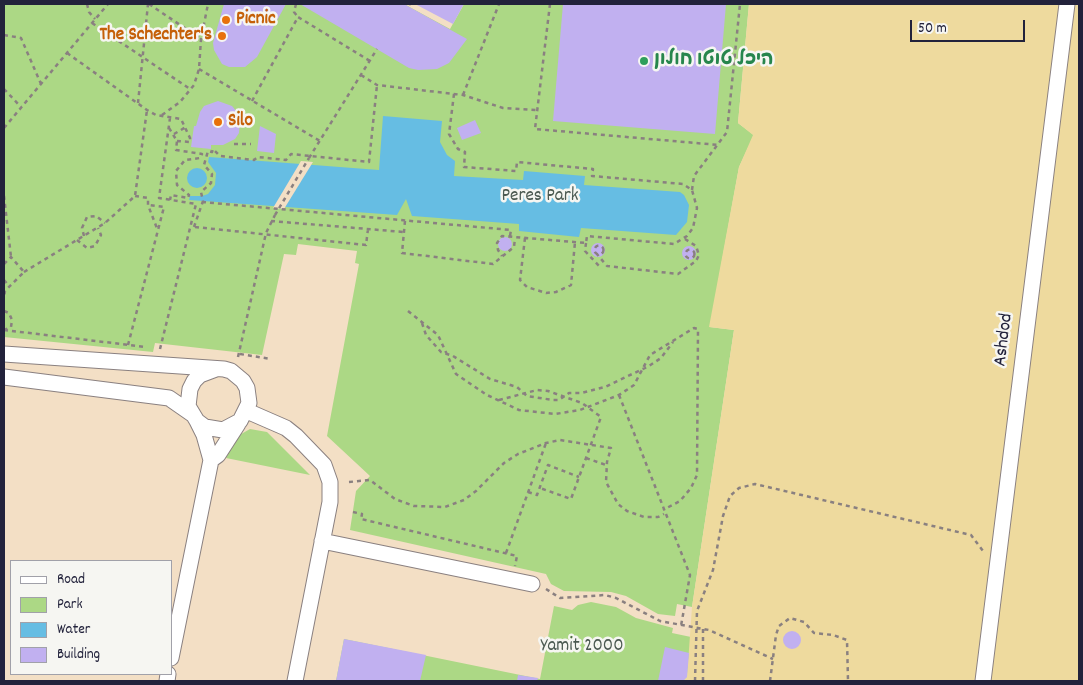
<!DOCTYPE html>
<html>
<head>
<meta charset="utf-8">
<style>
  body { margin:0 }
  #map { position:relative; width:1083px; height:685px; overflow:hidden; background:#f3dfc5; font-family:Dekko,sans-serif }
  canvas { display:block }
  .frame { position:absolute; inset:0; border:5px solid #22223b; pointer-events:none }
  .legend { position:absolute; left:10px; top:560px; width:162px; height:115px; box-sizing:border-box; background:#f6f6f2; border:1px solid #a1a1a9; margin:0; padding:6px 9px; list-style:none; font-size:15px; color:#22223b }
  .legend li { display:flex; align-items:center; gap:10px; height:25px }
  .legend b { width:25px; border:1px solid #a1a1a9 }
  .scale { position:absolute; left:910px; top:20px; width:115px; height:22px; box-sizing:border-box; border:2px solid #22223b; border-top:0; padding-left:6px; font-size:15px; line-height:18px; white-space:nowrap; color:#22223b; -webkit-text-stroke:4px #f6f6f2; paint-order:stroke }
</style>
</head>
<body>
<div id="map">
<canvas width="1083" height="685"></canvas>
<div class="frame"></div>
<ul class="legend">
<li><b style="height:6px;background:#fff"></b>Road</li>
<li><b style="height:14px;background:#acd885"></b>Park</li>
<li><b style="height:14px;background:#66bde3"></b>Water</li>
<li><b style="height:14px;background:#c1b0f0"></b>Building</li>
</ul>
<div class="scale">50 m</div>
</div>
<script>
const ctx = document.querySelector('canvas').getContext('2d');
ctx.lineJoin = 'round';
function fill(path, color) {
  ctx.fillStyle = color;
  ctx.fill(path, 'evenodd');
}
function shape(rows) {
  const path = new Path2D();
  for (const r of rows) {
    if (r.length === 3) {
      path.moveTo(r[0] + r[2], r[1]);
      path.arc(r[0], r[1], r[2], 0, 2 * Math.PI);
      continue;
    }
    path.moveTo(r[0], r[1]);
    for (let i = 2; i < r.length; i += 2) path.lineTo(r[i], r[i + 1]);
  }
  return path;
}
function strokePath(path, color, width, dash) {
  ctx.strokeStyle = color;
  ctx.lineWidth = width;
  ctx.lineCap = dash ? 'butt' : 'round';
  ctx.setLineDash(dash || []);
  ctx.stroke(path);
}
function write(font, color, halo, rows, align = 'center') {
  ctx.font = font + ' Dekko,"Playpen Sans Hebrew",sans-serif';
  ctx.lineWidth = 5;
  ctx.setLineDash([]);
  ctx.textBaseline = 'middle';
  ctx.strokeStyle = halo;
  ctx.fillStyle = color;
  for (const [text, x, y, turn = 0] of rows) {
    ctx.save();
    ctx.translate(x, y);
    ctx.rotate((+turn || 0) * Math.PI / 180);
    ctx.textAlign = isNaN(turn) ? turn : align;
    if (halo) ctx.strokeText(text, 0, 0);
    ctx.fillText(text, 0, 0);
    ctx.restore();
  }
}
fill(shape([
  [4,4,404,4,450,29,464,4,749,4,738,123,754,135,739,167,710,327,734,330,692,607,677,604,675,616,658,614,626,596,611,592,564,591,551,584,546,574,350,530,356,491,370,476,327,436,359,264,355,263,357,251,298,244,296,255,284,254,262,355,155,343,153,352,4,337],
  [250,429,267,432,310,475,226,458,236,437],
  [591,602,616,607,636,618,673,628,672,633,691,637,687,677,683,681,336,681,344,639,540,679,554,606,572,610,578,605]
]), '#acd885');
fill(shape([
  [749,4,1079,4,1079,681,683,681,687,677,692,607,734,330,709,327,739,167,753,135,738,123]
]), '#eeda9e');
fill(shape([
  [383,116,442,121,440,142,447,155,455,161,454,176,523,180,524,171,585,176,584,185,680,192,684,195,689,205,687,222,676,235,581,228,579,237,519,231,519,224,412,216,406,199,397,215,189,200,190,196,202,196,208,194,215,185,216,173,208,162,209,157,379,170],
  [197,178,10]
]), '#66bde3');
fill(shape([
  [301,161,313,162,284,209,273,208]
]), '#f3dfc5');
fill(shape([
  [224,4,286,4,257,57,245,67,229,67,222,64,214,50,213,43],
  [300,4,404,4,467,39,449,63,437,69,418,70,409,68],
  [415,4,464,4,453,24],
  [563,4,726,4,715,134,553,121],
  [218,101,232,106,237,112,240,119,239,133,235,139,223,145,211,145,211,149,191,147,194,126,196,126,200,112,204,106],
  [475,120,481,133,462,140,457,128],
  [260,126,276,134,274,153,257,151],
  [505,244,7],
  [598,250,7],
  [689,253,7],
  [792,640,9],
  [344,639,426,655,420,681,336,681],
  [665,647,689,653,687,677,683,681,658,681],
  [518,675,538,678,537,681,517,681]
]), '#c1b0f0');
const minor = shape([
  [4,354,224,369,231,371,243,381,247,388,249,403,240,421,223,430,205,427,197,421,188,406,190,389,194,381,200,375,216,369],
  [4,377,169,398,192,414],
  [247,411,286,428,296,436,324,465,330,482,330,502,295,681],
  [211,460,218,455,238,424],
  [322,541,532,584],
  [171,658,211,460,204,435,197,421],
  [167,681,168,674],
  [983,681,1067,4]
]);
strokePath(minor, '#8a8080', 17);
strokePath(shape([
  [87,4,89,12,95,19],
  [149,4,201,39],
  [296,4,294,12,298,17],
  [409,4,411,4],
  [550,4,535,129,719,145],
  [92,23,190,89],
  [4,35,21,38,41,84],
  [67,53,147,110,156,115,181,119,190,138,190,142,177,141],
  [199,69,320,141],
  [361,75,377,85,463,95,503,108,537,110],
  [4,89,21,107],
  [454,94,449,134,458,149,465,152,464,167,516,171,517,162,593,169,592,176,683,184,692,190,697,208,693,228,687,236,674,244,587,236,586,243,502,236,497,243,498,250,502,256],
  [463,95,499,4],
  [252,101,298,17,370,61],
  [138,103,148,4],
  [162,115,180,102,194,85,199,69,201,39,208,4],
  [4,128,108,4],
  [169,128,177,141,176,150,202,154,200,158,185,160,176,171,177,185,189,195,188,198,171,195,170,200],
  [174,134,186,127],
  [234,144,251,144],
  [309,158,377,49],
  [692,190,694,176,727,132,740,4],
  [4,196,11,257],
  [135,196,148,198,148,205,158,231],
  [202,202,511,230,510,236],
  [271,221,404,232],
  [405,221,402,253,493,264,514,247,515,238],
  [194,227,203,201,201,192,211,183,212,174,204,165,208,151,212,152,213,149,220,156,254,160,258,157,286,160,291,154,369,162,377,85],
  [195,227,366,245,368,229],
  [84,236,82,228,87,217,96,216,105,223],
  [525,238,520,280,527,287,546,293,556,292,571,285,575,242],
  [77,240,87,248,95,246,101,235,98,228],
  [586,243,585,251,601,268],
  [599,250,4.5],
  [690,254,4.5],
  [596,253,607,266,678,274,696,261,699,255,696,246,685,239],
  [4,264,11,257,24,272,5,291,4,298],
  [24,272,105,223,135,196,147,110],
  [4,280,9,286],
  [4,311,9,313,12,320,11,327,4,330],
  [408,311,438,335,456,374,487,395,519,410,555,414,580,410,619,395,634,385,650,355,694,328,698,329,697,475,691,488,680,501,663,510],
  [422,323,426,335,441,352,453,356,490,379,517,387,527,396,553,400,559,400,569,393,581,393,605,387,649,366,661,358,673,342],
  [4,330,146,347],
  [128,345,164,207,148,205],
  [160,349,196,204,159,198,170,118],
  [240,354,271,359],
  [238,357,266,233,275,215],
  [619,395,690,575,681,626],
  [499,400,537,390,548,391,582,403,601,417,571,499,540,488],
  [586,458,606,465],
  [349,482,370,480,395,499,414,506,445,507,464,500,476,491,504,463,518,454,546,443,560,440,611,448,607,462,606,482,618,504,627,511,644,517,658,517,664,514],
  [528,492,537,495,548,465,579,477],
  [353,512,362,514,361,519,517,556,515,566],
  [506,553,546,443],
  [546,589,560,598,605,595,616,598,660,621,709,630,773,659],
  [703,629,703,681],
  [695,681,697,611,713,570,723,516,730,496,739,488,755,484,971,535,983,551],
  [770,681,776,635,779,626,790,618,804,622,814,633,833,635,847,640,848,681]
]), '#8a8080', 2.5, [4, 4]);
strokePath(minor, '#fff', 15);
strokePath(shape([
  [275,215,309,158]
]), '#8a8080', 2.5, [4, 4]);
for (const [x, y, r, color] of [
  [226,20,5,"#e8710a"],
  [222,36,5,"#e8710a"],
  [644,61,5,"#2e9e5b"],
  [218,122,5,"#e8710a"]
]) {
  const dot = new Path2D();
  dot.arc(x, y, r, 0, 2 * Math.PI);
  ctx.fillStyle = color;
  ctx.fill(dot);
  strokePath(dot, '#f6f6f2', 2);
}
write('bold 19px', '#c56008', '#f6f6f2', [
  ["Picnic",236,20],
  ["The Schechter's",212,36,"right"],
  ["Silo",228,122]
], 'left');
write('bold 19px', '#27864d', '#f6f6f2', [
  ["היכל טוטו חולון",654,61]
], 'left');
write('19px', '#4b5951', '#f6f6f2', [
  ["Peres Park",540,197],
  ["Yamit 2000",582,647]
]);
write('19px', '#22223b', '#f6f6f2', [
  ["Ashdod",1005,340,-83]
]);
</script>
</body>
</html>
